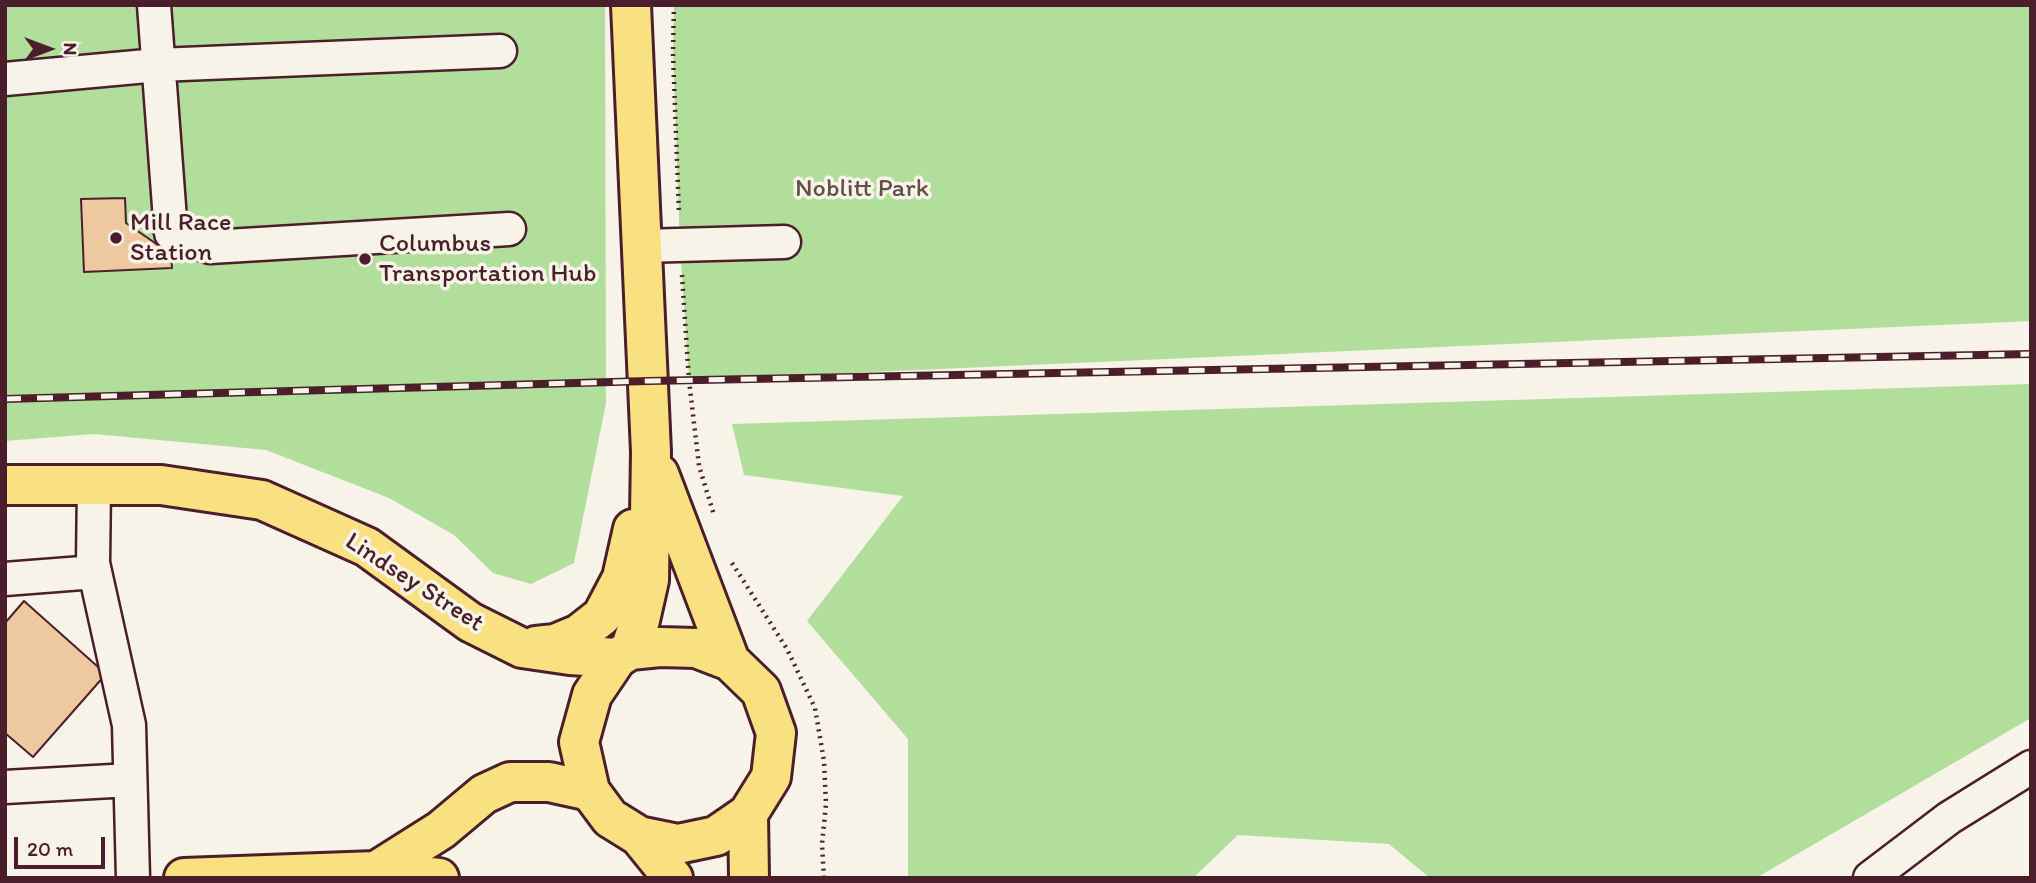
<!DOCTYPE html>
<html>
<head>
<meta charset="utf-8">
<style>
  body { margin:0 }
  #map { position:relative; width:2036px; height:883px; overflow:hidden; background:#f7f3e8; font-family:Itim,sans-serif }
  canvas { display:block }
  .frame { position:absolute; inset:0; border:7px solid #4a1f2b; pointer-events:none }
  .north { position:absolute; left:14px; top:14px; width:70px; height:70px; -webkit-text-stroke:5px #f7f3e8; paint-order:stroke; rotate:90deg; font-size:19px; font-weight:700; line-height:28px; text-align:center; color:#4a1f2b }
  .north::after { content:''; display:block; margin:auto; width:24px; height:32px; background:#4a1f2b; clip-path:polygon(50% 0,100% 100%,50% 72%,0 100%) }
  .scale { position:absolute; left:14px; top:837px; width:91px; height:32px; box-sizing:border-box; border:4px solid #4a1f2b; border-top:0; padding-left:9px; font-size:21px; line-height:24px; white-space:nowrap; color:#4a1f2b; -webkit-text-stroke:5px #f7f3e8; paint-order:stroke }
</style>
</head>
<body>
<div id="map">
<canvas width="2036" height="883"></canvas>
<div class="frame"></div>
<div class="north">N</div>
<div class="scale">20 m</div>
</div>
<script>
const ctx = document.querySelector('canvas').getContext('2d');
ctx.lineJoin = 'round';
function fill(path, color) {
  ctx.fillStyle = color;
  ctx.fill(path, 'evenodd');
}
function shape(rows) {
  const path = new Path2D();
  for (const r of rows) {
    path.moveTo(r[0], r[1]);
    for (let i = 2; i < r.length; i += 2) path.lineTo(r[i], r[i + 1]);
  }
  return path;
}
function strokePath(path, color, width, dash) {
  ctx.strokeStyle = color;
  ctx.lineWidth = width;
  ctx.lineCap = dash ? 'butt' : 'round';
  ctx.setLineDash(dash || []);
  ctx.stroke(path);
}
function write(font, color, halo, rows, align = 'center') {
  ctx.font = font + ' Itim,sans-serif';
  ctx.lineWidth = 7;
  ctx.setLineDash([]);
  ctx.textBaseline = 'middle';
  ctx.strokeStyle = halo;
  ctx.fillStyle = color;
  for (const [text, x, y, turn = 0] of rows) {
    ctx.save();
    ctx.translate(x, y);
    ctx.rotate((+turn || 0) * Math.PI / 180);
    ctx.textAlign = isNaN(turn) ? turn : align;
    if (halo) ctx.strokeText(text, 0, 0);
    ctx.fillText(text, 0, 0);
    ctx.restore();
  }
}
fill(shape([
  [5,5,605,5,606,403,574,563,531,584,493,573,454,535,389,498,266,450,94,434,5,441],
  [674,5,2031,5,2031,321,689,380,680,246,673,54],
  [2031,384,2031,718,1756,878,1430,878,1389,844,1238,835,1193,878,908,878,908,739,807,621,903,496,744,475,732,424]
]), '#b2de9c');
const building = shape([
  [125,198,126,223,171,254,172,268,84,272,81,199,125,198],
  [24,601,106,674,33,757,5,733,5,623,24,601]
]);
fill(building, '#eec89e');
strokePath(building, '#4a1f2b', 2);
const minor = shape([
  [154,5,171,233,210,247,509,229],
  [5,79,158,65,500,51],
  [642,246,784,242],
  [94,485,93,563,129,725,133,878],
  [5,579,95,572],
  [5,787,130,780],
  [1870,878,1949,818,2031,767]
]);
const major = shape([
  [659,474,730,661],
  [5,485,161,485,262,500,367,547,470,622,522,648,570,655,617,658],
  [536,646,555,644,579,634,602,616,622,578,633,529],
  [660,647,696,648,730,661,761,691,776,733,771,777,748,814,716,836,678,844,639,836,610,818,590,791,579,742,592,695,617,658,630,650,660,647],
  [630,650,640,620,649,580,651,452,631,5],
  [748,814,749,878],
  [639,836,673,878],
  [376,871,441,830,484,794,510,782,549,782,590,791],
  [184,878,376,871,439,878]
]);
strokePath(minor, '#4a1f2b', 37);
strokePath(major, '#4a1f2b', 44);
strokePath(shape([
  [674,5,673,54,679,214],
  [682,275,689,380,699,466,714,515],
  [732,563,787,649,815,708,824,761,826,804,822,844,824,878]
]), '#4a1f2b', 4.5, [2, 5]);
strokePath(minor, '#f7f3e8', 32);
strokePath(major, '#f9e181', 38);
const rail = shape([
  [5,399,648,381,2031,354]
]);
strokePath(rail, '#4a1f2b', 8);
strokePath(rail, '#f7f3e8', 5, [16]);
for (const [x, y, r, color] of [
  [116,238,7,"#4a1f2b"],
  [365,259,7,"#4a1f2b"]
]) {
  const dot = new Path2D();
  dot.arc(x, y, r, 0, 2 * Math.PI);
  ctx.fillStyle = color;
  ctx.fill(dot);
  strokePath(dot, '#f7f3e8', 2.5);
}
write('26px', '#644f47', '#f7f3e8', [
  ["Noblitt Park",862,189]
]);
write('26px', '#4a1f2b', '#f7f3e8', [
  ["Mill Race",130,223],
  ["Station",130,253],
  ["Columbus",379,244],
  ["Transportation Hub",379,274]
], 'left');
write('26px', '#4a1f2b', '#f7f3e8', [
  ["Lindsey Street",414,583,33]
]);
</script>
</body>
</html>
